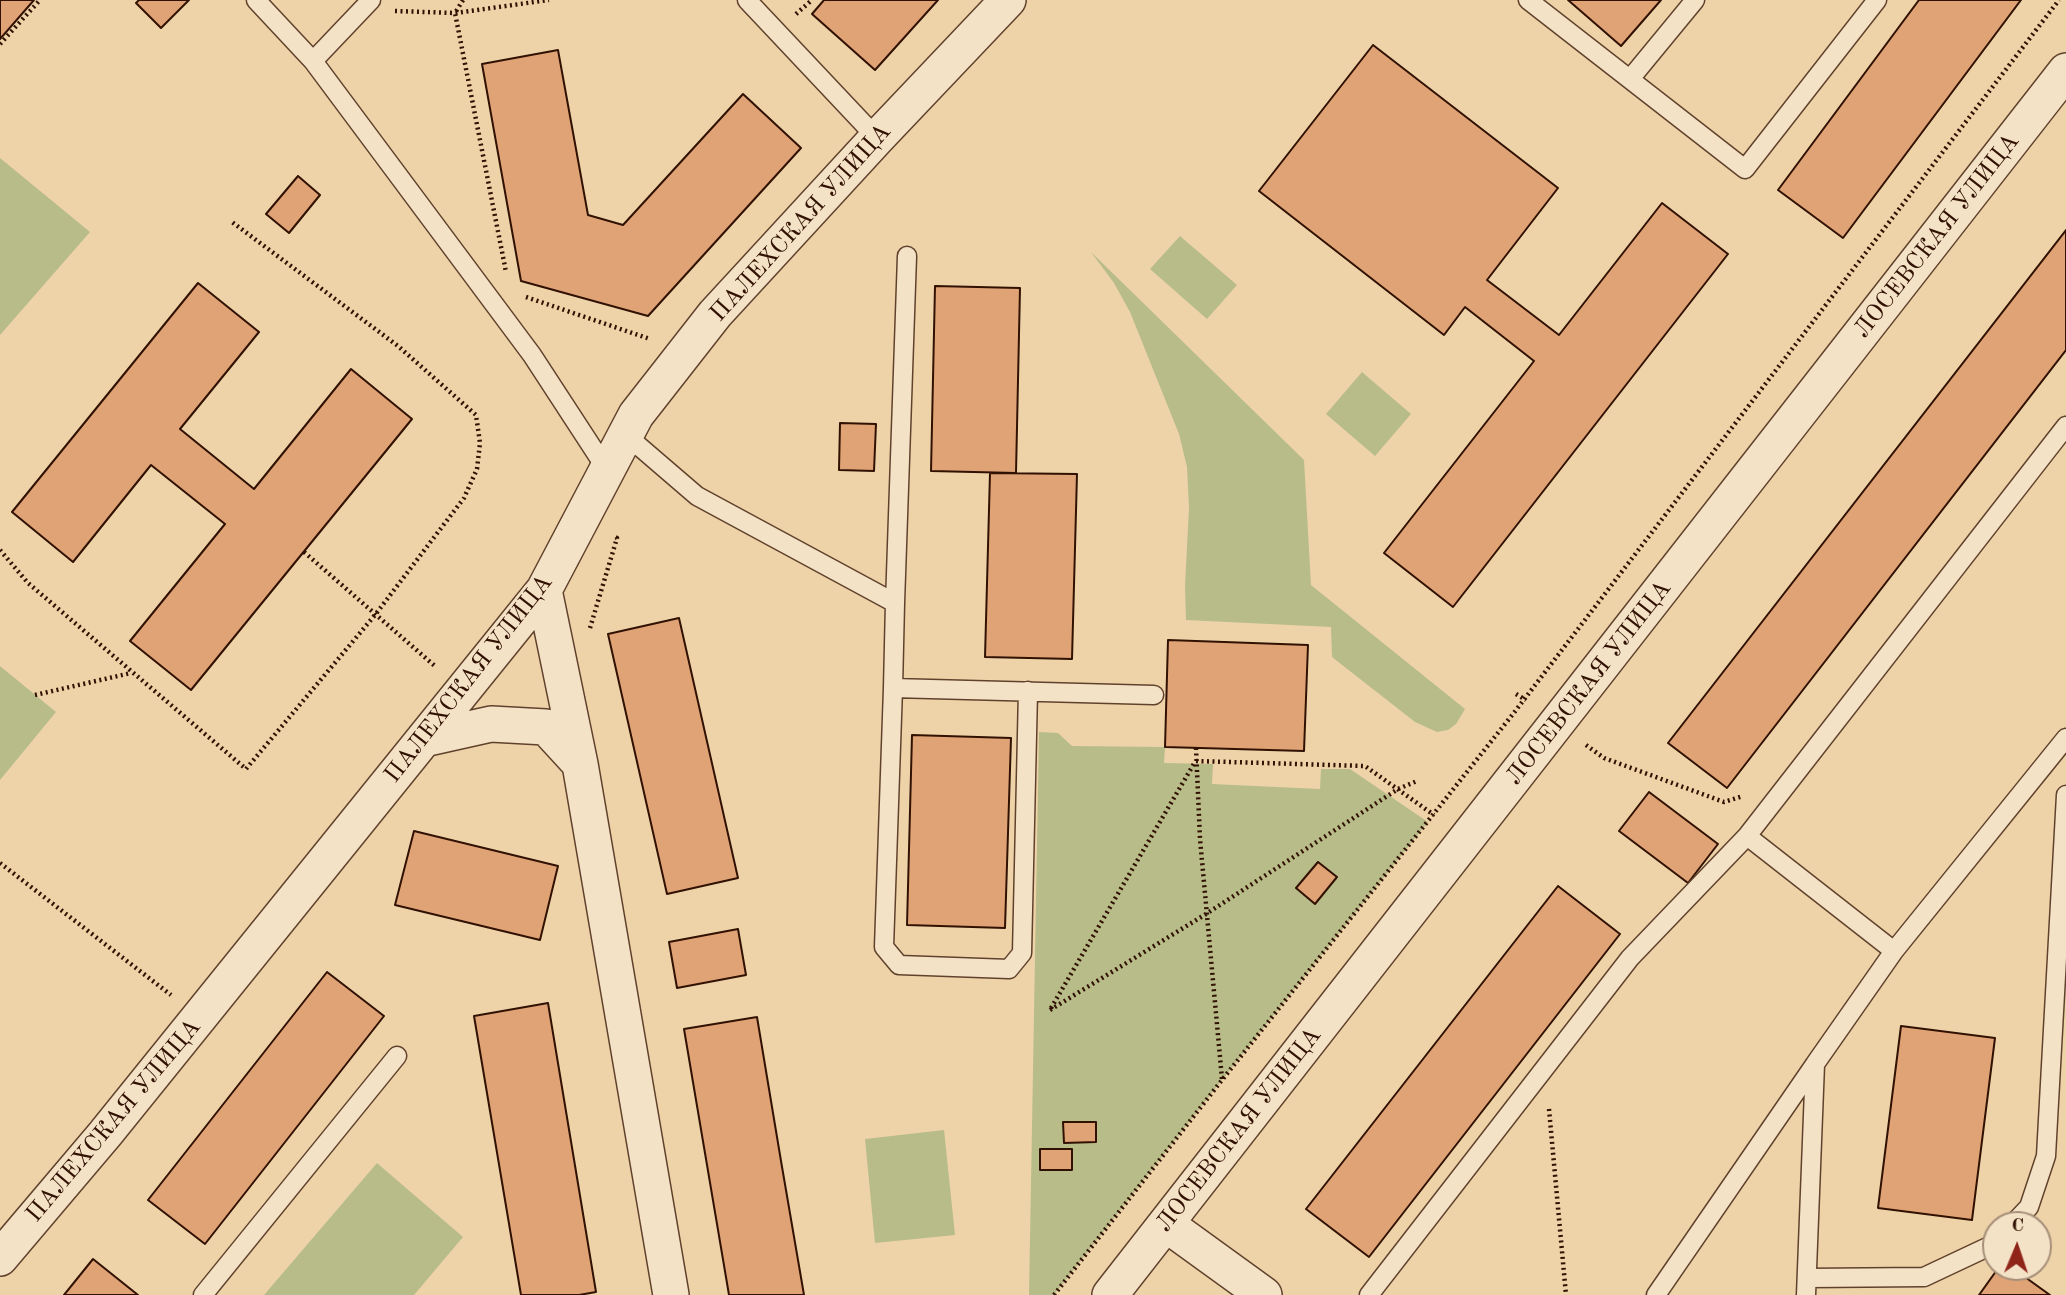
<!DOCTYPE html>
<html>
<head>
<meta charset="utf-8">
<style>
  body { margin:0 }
  #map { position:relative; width:2066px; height:1295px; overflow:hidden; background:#eed3a9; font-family:"Old Standard TT",serif }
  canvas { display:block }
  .north { position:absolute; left:1982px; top:1211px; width:70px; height:70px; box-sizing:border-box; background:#f4e2c7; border:2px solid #a68e78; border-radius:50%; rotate:2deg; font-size:19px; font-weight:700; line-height:28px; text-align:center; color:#311102 }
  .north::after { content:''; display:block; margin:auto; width:24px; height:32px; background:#8f2418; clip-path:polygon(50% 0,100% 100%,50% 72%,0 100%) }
</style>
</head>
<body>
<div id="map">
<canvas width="2066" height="1295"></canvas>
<div class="north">С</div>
</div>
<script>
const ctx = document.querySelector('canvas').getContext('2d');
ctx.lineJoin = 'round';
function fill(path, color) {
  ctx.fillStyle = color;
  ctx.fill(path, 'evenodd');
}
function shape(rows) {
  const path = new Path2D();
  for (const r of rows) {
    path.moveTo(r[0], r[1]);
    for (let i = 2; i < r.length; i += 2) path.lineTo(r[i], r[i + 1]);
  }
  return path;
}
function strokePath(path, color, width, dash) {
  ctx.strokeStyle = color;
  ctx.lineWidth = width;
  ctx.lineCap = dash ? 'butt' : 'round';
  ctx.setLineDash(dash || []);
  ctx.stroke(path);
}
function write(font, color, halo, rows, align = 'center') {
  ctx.font = font + ' "Old Standard TT",serif';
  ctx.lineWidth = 5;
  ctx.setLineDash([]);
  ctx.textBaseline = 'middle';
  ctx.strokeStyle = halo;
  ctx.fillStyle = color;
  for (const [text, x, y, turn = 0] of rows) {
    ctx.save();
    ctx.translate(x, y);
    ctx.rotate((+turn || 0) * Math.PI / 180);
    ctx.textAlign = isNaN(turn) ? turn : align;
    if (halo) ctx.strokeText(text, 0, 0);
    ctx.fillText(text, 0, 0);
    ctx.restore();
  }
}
fill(shape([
  [0,158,90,232,0,335],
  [1180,236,1237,285,1207,319,1150,269],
  [1091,252,1304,460,1311,585,1465,709,1456,724,1448,730,1437,732,1415,722,1332,657,1331,627,1186,620,1185,586,1189,508,1187,467,1179,434,1130,312,1114,283],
  [1362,372,1411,414,1375,456,1326,414],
  [0,666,56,712,0,780],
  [1039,732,1058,733,1072,746,1165,747,1164,763,1213,764,1212,784,1320,789,1321,769,1350,769,1428,822,1222,1080,1054,1295,1029,1295],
  [944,1130,955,1235,875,1243,865,1139],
  [377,1163,463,1237,414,1295,264,1295]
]), '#b8bc89');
const building = shape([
  [0,0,34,0,0,39,0,0],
  [139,0,189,0,161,28,136,3,139,0],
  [824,0,938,0,875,70,812,14,824,0],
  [1568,0,1661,0,1621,46,1568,0],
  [1919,0,2021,0,1843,238,1778,190,1919,0],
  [1373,45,1558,188,1487,280,1559,335,1662,203,1728,254,1453,607,1384,553,1534,361,1465,307,1444,335,1259,191,1373,45],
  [558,50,588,215,623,225,743,94,801,148,648,316,521,281,482,64,558,50],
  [298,176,320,195,289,233,266,214,298,176],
  [2066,230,2066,350,1727,788,1668,743,2066,230],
  [198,283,259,332,180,429,254,489,351,369,412,419,191,690,130,641,225,524,151,465,73,562,12,512,198,283],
  [935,286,1020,288,1016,473,931,471,935,286],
  [840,423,876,424,874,471,839,470,840,423],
  [990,473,1077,474,1072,659,985,657,990,473],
  [679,618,738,878,667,894,608,634,679,618],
  [1168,640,1308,645,1304,751,1165,747,1168,640],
  [912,735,1011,738,1005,928,907,925,912,735],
  [1649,792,1718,844,1688,883,1619,831,1649,792],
  [414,831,558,866,540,940,395,905,414,831],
  [1318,862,1337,877,1315,904,1296,888,1318,862],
  [1558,886,1620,934,1369,1257,1306,1209,1558,886],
  [738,929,746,975,677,988,669,942,738,929],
  [327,972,384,1016,205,1244,148,1200,327,972],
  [548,1003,596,1292,579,1295,521,1295,474,1016,548,1003],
  [757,1017,781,1161,804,1295,729,1295,684,1029,757,1017],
  [1901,1026,1995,1038,1972,1220,1878,1208,1901,1026],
  [1063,1122,1096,1122,1096,1142,1064,1143,1063,1122],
  [1040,1149,1072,1149,1072,1170,1040,1170,1040,1149],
  [93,1259,138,1295,64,1295,93,1259],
  [1999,1267,2011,1267,2050,1295,1979,1295,1999,1267]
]);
fill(building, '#dfa376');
strokePath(building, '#311102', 2);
const lane = shape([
  [256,0,313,61,532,355,607,470],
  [747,0,877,138],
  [1528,0,1745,169,1877,0],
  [313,61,371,0],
  [1630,79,1695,0],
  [626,435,697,496,895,603,893,688,1154,695],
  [895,603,907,256],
  [893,688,884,947,899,965,1009,969,1022,953,1028,691],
  [1747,836,1894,951],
  [2012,1225,2029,1207,2046,1156,2066,795],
  [1808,1278,1924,1277,1992,1245,1996,1242],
  [203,1295,397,1056],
  [1369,1295,1630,958,1747,836,2066,426],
  [1656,1295,1815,1064],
  [1806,1295,1815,1064,1894,951,2066,738]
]);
const street = shape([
  [544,590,580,764],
  [424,739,491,724,546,727,580,764,671,1295],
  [1166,1224,1264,1295],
  [0,1258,105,1134,544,590,636,415,715,314,877,138,1008,0],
  [1110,1295,2066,71]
]);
strokePath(lane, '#60422c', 21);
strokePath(street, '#60422c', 38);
strokePath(shape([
  [463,0,455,13,506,272],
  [395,11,455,13,549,0],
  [796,14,812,0],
  [0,44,40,0],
  [526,297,650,339],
  [0,550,28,583,246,769,375,615,464,498,477,469,480,443,476,415,398,346,232,222],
  [304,552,436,667],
  [590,628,617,538,613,536],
  [1516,694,1526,700],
  [35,695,131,673],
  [1586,745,1604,758,1724,802,1743,796],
  [1196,748,1200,839,1222,1079],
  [1196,761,1365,766,1434,815],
  [0,863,171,995],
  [1051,1008,1195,762],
  [1050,1010,1206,914,1398,789,1417,781],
  [1549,1109,1566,1295],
  [1054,1295,1222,1080,1513,714,2059,0]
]), '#311102', 4.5, [2, 3.5]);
strokePath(lane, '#f4e2c7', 18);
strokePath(street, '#f4e2c7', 35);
write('24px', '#311102', '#f4e2c7', [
  ["ПАЛЕХСКАЯ УЛИЦА",801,223,-48],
  ["ЛОСЕВСКАЯ УЛИЦА",1937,236,-52],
  ["ПАЛЕХСКАЯ УЛИЦА",469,679,-52],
  ["ЛОСЕВСКАЯ УЛИЦА",1589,683,-52],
  ["ПАЛЕХСКАЯ УЛИЦА",114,1121,-50],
  ["ЛОСЕВСКАЯ УЛИЦА",1239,1130,-52]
]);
</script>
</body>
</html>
